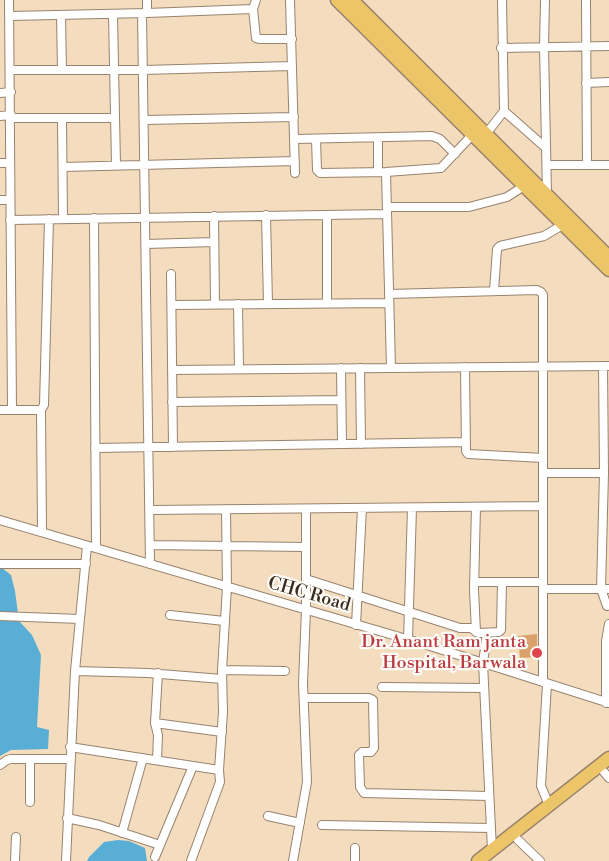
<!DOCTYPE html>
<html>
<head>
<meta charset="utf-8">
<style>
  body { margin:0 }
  canvas { display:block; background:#f4dcbe }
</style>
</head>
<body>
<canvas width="609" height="861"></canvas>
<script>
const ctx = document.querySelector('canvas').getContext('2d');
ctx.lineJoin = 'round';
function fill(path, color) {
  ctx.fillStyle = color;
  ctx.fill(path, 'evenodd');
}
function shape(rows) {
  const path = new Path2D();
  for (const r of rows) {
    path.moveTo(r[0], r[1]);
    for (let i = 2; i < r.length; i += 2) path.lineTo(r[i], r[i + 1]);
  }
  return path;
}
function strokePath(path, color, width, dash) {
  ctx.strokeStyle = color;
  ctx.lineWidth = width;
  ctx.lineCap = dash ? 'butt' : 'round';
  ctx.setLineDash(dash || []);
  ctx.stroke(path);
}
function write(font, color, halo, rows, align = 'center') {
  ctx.font = font + ' "Libre Bodoni",serif';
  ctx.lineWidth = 4.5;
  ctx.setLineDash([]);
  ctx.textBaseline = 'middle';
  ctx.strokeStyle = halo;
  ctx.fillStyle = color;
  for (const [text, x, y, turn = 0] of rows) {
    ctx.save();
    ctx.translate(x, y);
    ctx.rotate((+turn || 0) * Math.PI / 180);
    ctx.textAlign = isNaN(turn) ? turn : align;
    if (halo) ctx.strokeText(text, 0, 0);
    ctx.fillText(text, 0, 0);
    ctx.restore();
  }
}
fill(shape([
  [2,568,11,575,15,591,19,621,32,635,41,655,37,727,49,730,48,749,11,750,0,756,0,569],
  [118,840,129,841,145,848,147,861,87,861,89,857,104,842]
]), '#59aed5');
fill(shape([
  [537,634,537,657,520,658,518,636]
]), '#daa16a');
const street = shape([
  [9,0,12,410],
  [147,0,147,13],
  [290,0,295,173],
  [545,0,544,47,547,194],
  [586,0,587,165],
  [253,9,256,38,259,39,292,39],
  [142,13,150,564],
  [113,14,116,165],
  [61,15,62,70],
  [10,16,147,13,253,9,256,0],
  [501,48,609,46],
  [11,70,143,70,292,66],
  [586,83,609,82],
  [0,93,11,92],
  [504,111,546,148],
  [0,116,11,115],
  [11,118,115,118],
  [62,118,63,218],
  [144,120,294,117],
  [486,134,504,111,502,0],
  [378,138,378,172],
  [295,139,432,136,440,139,455,154],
  [316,139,317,170,320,173,386,172,441,168,474,133],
  [0,163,10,163],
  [547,165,609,165],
  [63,167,295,161],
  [386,172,391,368],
  [0,200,10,200],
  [387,207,469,207,507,197,527,184],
  [266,215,268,304],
  [327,215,327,303],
  [214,216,215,304],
  [94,218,96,548],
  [10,220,387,214],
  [146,244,214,242],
  [171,274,173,447],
  [494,291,497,249,500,246,544,236,564,224],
  [389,294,537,290,541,292,543,295,543,682],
  [238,304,239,369],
  [172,305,389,303],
  [603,366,604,473,601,589,607,606],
  [465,367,466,451,468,454,543,458],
  [341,368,342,444],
  [360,368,361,444],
  [172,370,609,366],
  [172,402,341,400],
  [0,410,41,410,44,405,49,219],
  [41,410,42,532],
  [95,448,466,442],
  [543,473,604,473],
  [476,507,474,590,476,632],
  [150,510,543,506],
  [0,520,427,645,609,703],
  [150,545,306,547],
  [0,564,86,564],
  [306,579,460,628,471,628,479,633,499,632,501,630,502,582],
  [474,582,543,582],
  [543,589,609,589],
  [170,615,224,621],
  [0,616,80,619],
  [356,625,362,508],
  [487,633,483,663,492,850],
  [408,640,412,508],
  [222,670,285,671],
  [75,671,148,673,222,679],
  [547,684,541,786,549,805],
  [382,687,484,688],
  [304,698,369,698,373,700,374,748,371,752,362,752,359,755,360,787,364,793,489,796],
  [606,703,606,641,609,624],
  [155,723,222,732],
  [70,747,219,770],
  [157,760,158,735,155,723,158,673],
  [0,765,7,760,11,759,70,759],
  [604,772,609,778],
  [30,802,30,760],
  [268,816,300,823],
  [67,818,99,825,160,845],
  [322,825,491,828],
  [122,833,143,758],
  [518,840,540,861],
  [355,848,355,861],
  [155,857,193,766],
  [15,861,16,837],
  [66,861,75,671,87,546],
  [191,861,220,782,219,770,223,712,222,670,227,587,226,509],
  [293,861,307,782,303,683,306,610,306,509]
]);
const primary = shape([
  [337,0,609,270],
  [352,0,609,257],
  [478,861,609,758]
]);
strokePath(street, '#98836e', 10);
strokePath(primary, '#98836e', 15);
strokePath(street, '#fff', 8);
strokePath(primary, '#ecc569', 12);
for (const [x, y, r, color] of [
  [537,653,6,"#e0444e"]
]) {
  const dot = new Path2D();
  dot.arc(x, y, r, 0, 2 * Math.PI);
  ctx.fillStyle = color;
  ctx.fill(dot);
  strokePath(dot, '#fdfcf7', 2);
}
write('18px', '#3b2a1e', '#fdfcf7', [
  ["CHC Road",309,595,16]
]);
write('18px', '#be3a42', '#fdfcf7', [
  ["Dr. Anant Ram janta",526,643],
  ["Hospital, Barwala",526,664]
], 'right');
</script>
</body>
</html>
